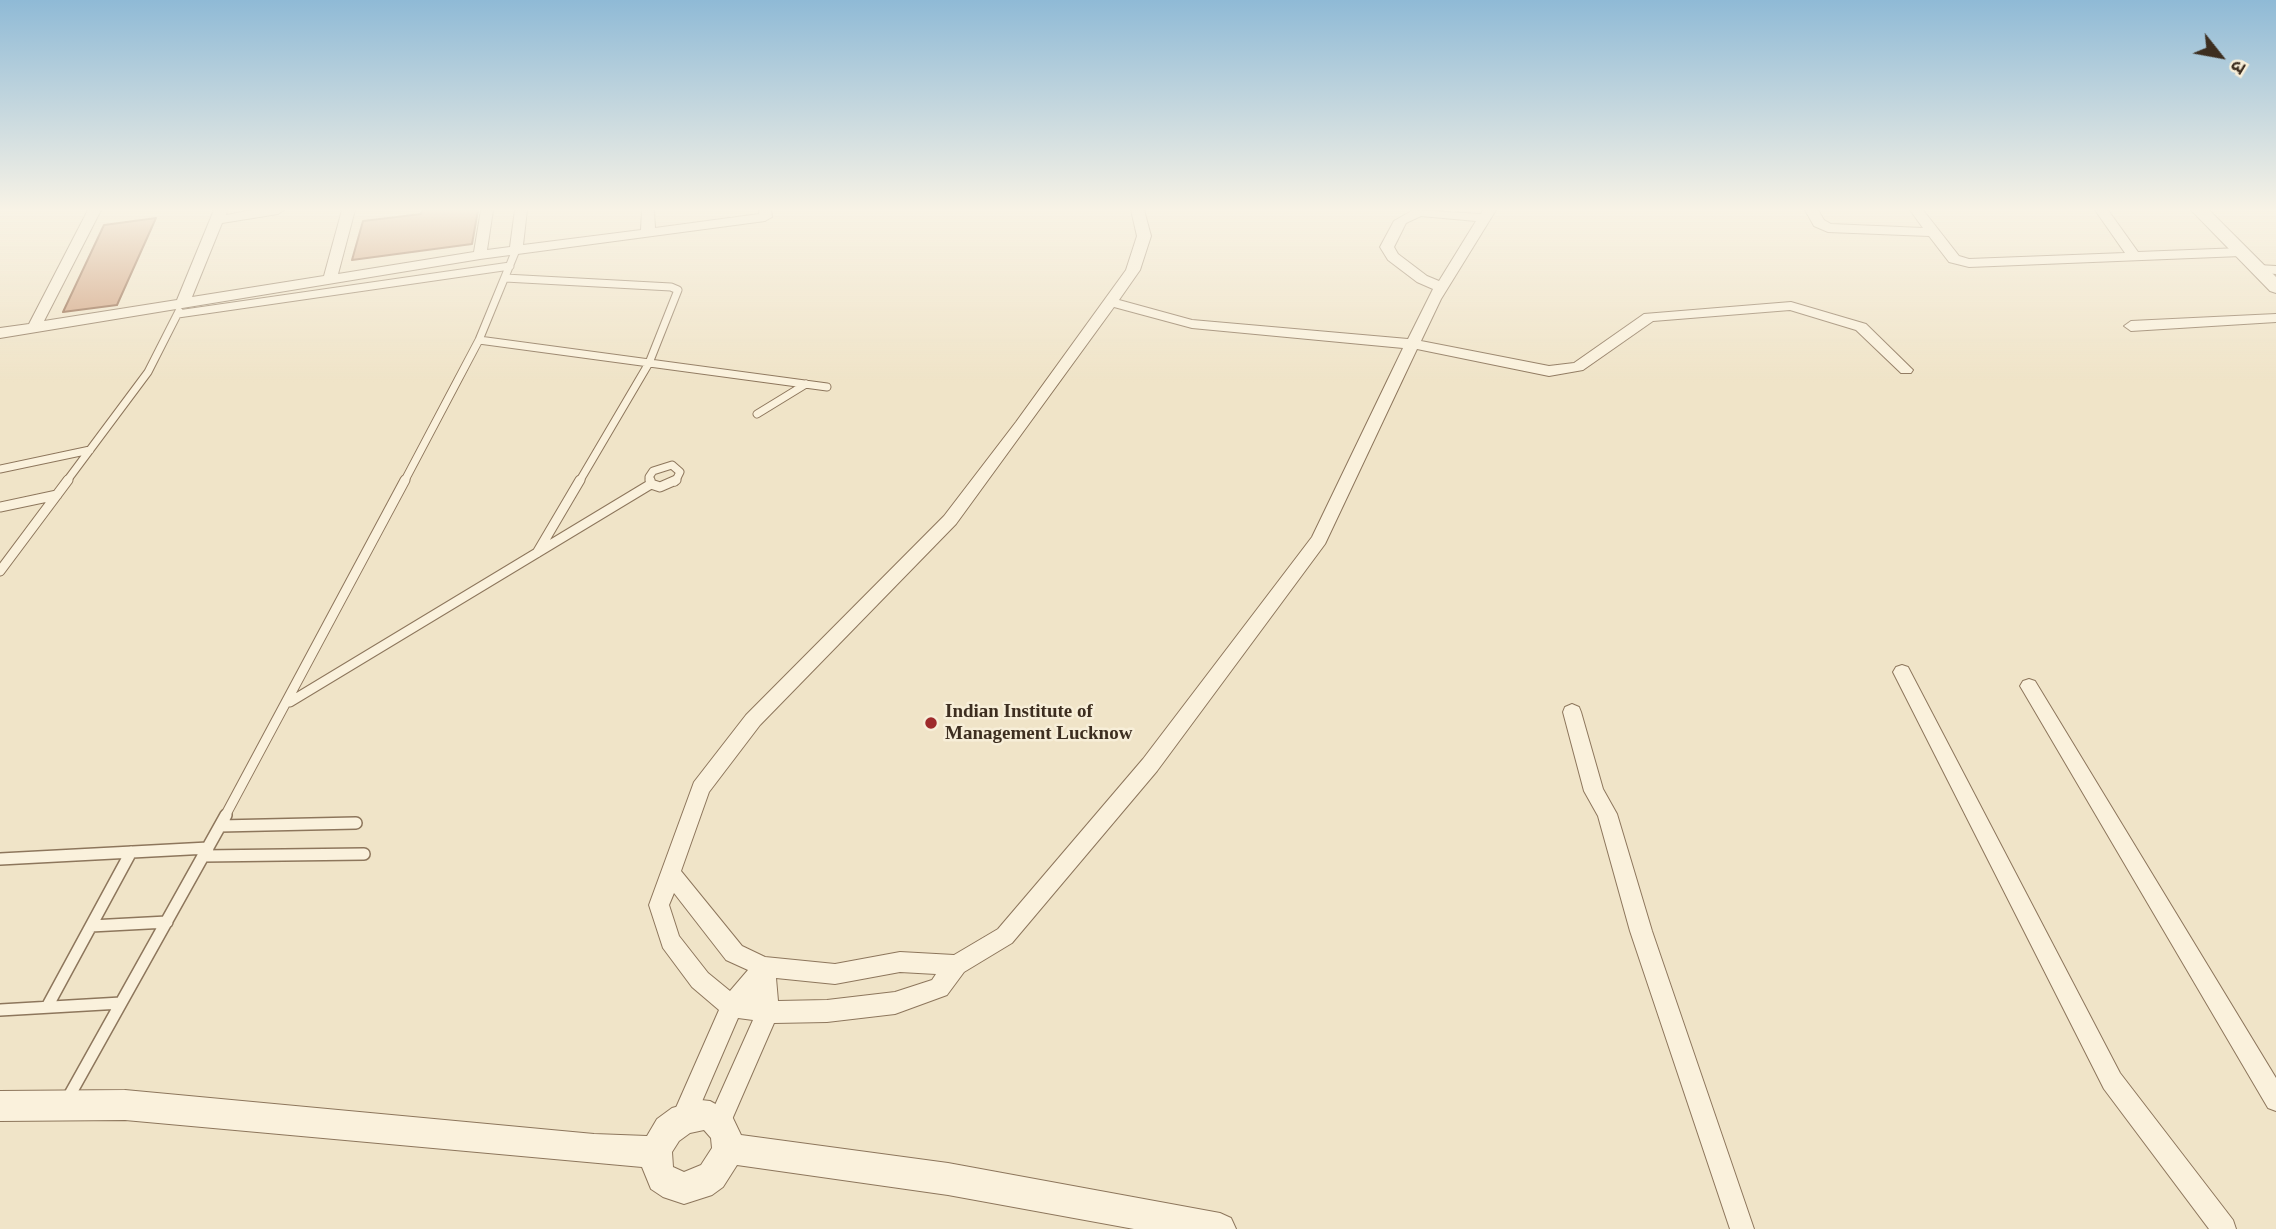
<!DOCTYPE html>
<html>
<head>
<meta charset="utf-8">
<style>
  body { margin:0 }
  #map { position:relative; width:2276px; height:1229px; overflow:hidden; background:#f0e4c8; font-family:"Times New Roman","Noto Sans Devanagari",serif }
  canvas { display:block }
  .north { position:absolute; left:2185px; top:21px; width:70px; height:70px; -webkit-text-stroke:5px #f7eed8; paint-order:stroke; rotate:121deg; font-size:19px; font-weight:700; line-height:28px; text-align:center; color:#3d2e20 }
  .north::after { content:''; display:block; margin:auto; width:24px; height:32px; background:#3d2e20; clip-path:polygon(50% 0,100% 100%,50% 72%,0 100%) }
</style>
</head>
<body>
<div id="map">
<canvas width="2276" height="1229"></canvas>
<div class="north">उ</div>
</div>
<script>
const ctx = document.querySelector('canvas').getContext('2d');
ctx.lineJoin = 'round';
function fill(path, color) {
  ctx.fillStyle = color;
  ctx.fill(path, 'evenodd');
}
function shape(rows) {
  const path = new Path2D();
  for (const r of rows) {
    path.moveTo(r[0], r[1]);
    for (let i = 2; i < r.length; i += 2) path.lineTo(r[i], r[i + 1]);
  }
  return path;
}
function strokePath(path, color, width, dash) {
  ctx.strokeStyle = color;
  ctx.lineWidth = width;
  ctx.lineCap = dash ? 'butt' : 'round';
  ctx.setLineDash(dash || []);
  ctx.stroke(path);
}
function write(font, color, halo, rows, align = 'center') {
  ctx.font = font + ' "Times New Roman",serif';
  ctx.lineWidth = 5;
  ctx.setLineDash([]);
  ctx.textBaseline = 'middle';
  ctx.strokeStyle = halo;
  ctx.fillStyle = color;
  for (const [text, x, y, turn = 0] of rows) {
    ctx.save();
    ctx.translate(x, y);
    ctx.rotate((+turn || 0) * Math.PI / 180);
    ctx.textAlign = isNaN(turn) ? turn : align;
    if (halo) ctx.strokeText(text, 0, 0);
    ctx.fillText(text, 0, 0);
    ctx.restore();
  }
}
const building = shape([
  [422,210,478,210,472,244,352,260,363,221,421,214,422,210],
  [156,218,117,305,63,312,104,225,156,218]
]);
fill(building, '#cf9f7d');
strokePath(building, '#8d5f41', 2);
const serviceFar2 = shape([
  [505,278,671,287,678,290,649,363,579,482],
  [178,314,510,266],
  [479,340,827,387],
  [757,414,806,384],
  [0,469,90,450],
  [66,482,148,372,179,311],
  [404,482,479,340,516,250],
  [650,482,649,477,653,471,672,465,680,472,675,482]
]);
const serviceFar1 = shape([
  [650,480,651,484,660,487,676,480],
  [0,507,57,495],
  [537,553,580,480],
  [0,571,68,480],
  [290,702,651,484],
  [225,816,405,480]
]);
const service = shape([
  [220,826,356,823],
  [203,856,364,854],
  [0,859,208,848],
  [91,926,167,922],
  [47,1007,131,852],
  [0,1010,121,1003],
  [68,1098,226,815]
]);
const minor = shape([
  [88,210,101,210,44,321,177,300,214,210,227,210,226,215,253,210,284,210,278,214,222,223,192,297,324,276,342,210,355,210,338,274,474,252,481,210,493,210,487,250,510,247,515,210,527,210,523,245,641,230,642,210,654,210,655,228,759,214,759,210,771,210,772,217,765,221,480,259,0,338,0,328,29,324,88,210],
  [1131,210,1144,210,1151,236,1140,270,1119,300,1192,320,1408,339,1433,289,1417,282,1388,260,1380,247,1394,221,1413,210,1481,214,1483,210,1496,210,1441,299,1421,341,1549,366,1574,363,1644,314,1791,302,1866,324,1913,370,1911,373,1901,373,1856,330,1790,310,1653,321,1583,370,1549,376,1417,349,1325,544,1157,771,1012,943,964,972,947,995,895,1014,827,1022,774,1023,727,1131,719,1135,711,1131,707,1123,753,1020,738,1018,691,1127,683,1131,675,1127,671,1119,719,1010,692,987,663,948,649,905,694,782,746,715,944,516,1016,422,1126,270,1137,236,1131,210],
  [1421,216,1476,221,1439,281,1427,276,1398,254,1394,247,1406,223,1421,216],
  [1114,307,1192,328,1403,348,1312,537,1143,759,998,929,954,955,900,952,835,964,765,957,742,946,681,871,709,792,760,725,956,524,1114,307],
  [674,893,726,960,748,970,730,991,708,973,679,936,669,905,674,893],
  [900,972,936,974,932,980,895,992,827,1000,778,1001,776,978,835,984,900,972],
  [1805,210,1818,210,1824,220,1831,224,1923,228,1910,210,1923,210,1959,256,1969,259,2125,253,2095,210,2108,210,2138,252,2241,248,2248,252,2241,256,1969,267,1949,262,1929,236,1828,232,1814,226,1805,210],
  [2258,265,2276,266,2276,274,2253,272,2251,269,2258,265],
  [2276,314,2276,322,2131,331,2124,326,2131,321,2276,314],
  [1902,665,1908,667,2120,1073,2233,1220,2236,1229,2209,1229,2104,1089,1893,672,1896,667,1902,665],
  [2029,679,2035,681,2276,1078,2276,1111,2268,1108,2023,691,2020,686,2023,681,2029,679],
  [1572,704,1579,707,1581,712,1603,789,1617,814,1652,931,1754,1229,1730,1229,1630,931,1598,816,1584,791,1563,712,1565,707,1572,704]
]);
const tertiary = shape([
  [2191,210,2209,210,2276,277,2276,293,2270,291,2191,210],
  [125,1090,594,1134,647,1136,657,1119,672,1108,701,1100,710,1101,730,1112,741,1135,948,1163,1220,1213,1231,1218,1236,1229,1134,1229,948,1195,737,1165,723,1187,712,1195,684,1204,663,1197,651,1189,642,1167,125,1120,0,1121,0,1091,125,1090],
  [704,1130,711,1138,712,1148,701,1165,684,1172,673,1167,672,1152,679,1141,690,1133,704,1130]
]);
strokePath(serviceFar2, '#8d765c', 9);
strokePath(serviceFar1, '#8d765c', 11);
strokePath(service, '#8d765c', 14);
strokePath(minor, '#8d765c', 2);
strokePath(tertiary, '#8d765c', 2);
strokePath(serviceFar2, '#faf1dc', 7);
strokePath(serviceFar1, '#faf1dc', 9);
strokePath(service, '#faf1dc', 11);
fill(minor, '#faf1dc');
fill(tertiary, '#faf1dc');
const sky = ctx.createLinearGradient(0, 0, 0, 382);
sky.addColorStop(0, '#8fbad6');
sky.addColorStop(0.55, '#f8f3e6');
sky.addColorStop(1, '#f8f3e600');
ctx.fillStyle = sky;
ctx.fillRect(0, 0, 2276, 382);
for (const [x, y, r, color] of [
  [931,723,7,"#9e2a2b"]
]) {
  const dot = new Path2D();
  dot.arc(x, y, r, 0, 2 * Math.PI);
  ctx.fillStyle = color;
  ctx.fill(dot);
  strokePath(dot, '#f7eed8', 2.5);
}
write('bold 19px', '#3d2e20', '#f7eed8', [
  ["Indian Institute of",945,712],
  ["Management Lucknow",945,734]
], 'left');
</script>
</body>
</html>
